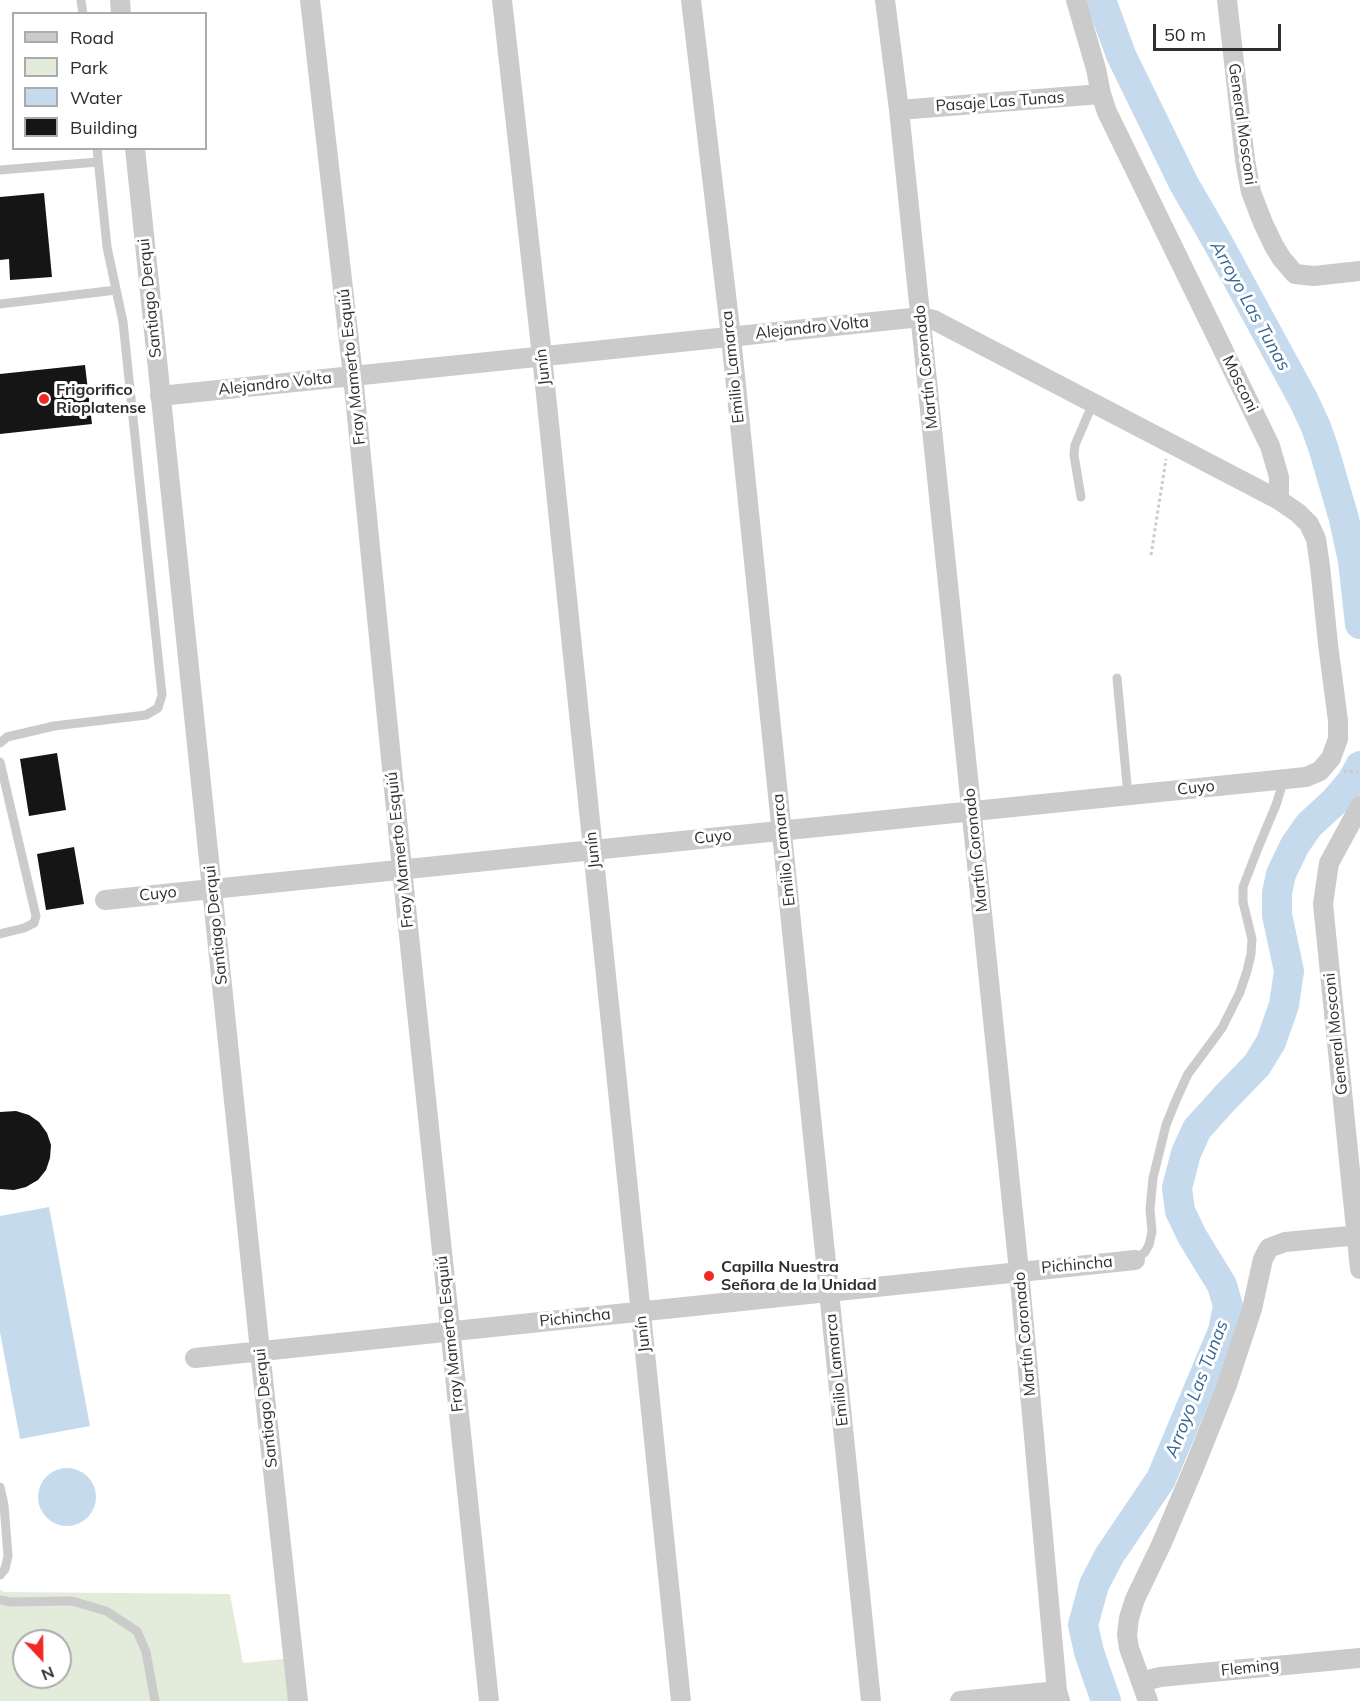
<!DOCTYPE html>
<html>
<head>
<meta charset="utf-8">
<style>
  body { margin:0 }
  #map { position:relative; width:1360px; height:1701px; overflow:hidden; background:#fff; font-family:Mulish,sans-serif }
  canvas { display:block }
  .legend { position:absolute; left:12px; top:12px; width:195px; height:138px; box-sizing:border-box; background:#fff; border:2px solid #ababab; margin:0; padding:8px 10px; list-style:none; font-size:18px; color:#2e2e2e }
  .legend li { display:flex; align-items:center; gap:12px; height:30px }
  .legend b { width:30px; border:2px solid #ababab }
  .north { position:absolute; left:12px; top:1629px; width:60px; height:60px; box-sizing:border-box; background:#fff; border:2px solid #ababab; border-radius:50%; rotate:158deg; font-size:16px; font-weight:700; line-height:24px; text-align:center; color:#2e2e2e }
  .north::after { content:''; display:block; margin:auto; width:21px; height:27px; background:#f02925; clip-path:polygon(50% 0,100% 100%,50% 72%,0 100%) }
  .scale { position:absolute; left:1153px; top:24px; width:128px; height:27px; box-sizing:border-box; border:3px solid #2e2e2e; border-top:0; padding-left:8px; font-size:18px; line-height:21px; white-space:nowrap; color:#2e2e2e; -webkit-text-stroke:4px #fff; paint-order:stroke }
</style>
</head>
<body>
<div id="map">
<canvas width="1360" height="1701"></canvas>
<ul class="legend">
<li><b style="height:8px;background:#cbcbcb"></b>Road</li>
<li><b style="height:16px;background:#e3ecdb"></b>Park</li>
<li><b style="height:16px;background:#c6daee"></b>Water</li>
<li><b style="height:16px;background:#151515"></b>Building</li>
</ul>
<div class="north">N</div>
<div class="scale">50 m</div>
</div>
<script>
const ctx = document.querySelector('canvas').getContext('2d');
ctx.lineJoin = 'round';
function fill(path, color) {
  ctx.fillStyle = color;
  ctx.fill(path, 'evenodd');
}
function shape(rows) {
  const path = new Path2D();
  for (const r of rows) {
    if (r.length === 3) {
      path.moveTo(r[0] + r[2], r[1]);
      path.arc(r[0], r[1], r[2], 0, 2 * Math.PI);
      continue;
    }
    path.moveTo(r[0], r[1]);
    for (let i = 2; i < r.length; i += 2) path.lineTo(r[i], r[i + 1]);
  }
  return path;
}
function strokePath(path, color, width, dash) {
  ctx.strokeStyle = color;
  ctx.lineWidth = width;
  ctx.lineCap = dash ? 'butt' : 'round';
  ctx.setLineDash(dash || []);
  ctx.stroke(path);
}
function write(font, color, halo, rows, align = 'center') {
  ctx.font = font + ' Mulish,sans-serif';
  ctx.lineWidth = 6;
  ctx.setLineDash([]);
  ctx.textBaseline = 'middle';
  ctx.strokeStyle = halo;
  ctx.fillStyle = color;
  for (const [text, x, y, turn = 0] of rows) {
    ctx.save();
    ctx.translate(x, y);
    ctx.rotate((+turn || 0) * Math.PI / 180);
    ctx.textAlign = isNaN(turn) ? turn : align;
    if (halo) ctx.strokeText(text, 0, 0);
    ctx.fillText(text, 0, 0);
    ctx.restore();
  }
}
fill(shape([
  [0,1590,4,1592,230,1594,243,1663,293,1658,300,1701,0,1701],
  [24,1641,60,1641,60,1677,24,1677]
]), '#e3ecdb');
fill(shape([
  [49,1207,90,1426,20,1439,0,1332,0,1216],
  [67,1497,29]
]), '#c6daee');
strokePath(shape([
  [1101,0,1121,55,1184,184,1217,241,1304,401,1316,427,1324,450,1344,519,1353,561,1360,624],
  [1106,1701,1089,1652,1083,1625,1094,1585,1109,1556,1161,1479,1223,1331,1228,1306,1222,1285,1192,1236,1180,1211,1177,1188,1186,1153,1197,1129,1225,1098,1257,1065,1271,1042,1284,1005,1289,971,1277,915,1277,893,1281,874,1295,845,1309,825,1335,801,1352,781,1360,766]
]), '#c6daee', 30);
fill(shape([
  [44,193,52,277,10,280,9,259,0,260,0,197],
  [85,365,92,424,0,434,0,374],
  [57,753,66,810,29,816,20,759],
  [74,847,84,904,46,910,37,854],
  [16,1111,29,1115,39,1122,47,1133,51,1145,50,1158,46,1170,38,1180,26,1187,14,1190,0,1189,0,1112]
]), '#151515');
strokePath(shape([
  [1151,555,1166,459],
  [1344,771,1360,772]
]), '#cbcbcb', 3, [3, 3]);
strokePath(shape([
  [81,0,83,14],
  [0,170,98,162],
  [0,304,116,290],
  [1081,497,1074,455,1075,445,1093,403],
  [1117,678,1128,795],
  [0,743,7,737,54,726,146,715,158,708,162,695,123,322,107,247,97,148],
  [0,762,36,916,34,923,24,928,0,934],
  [1135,1260,1145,1252,1149,1245,1152,1232,1150,1209,1153,1178,1166,1125,1176,1100,1188,1074,1222,1028,1240,992,1247,971,1251,954,1252,939,1243,902,1243,887,1258,848,1276,805,1284,779],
  [0,1487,4,1505,8,1556,5,1569,0,1575],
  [0,1600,10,1602,72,1601,106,1611,137,1631,146,1652,155,1701]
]), '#cbcbcb', 9);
strokePath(shape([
  [120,0,121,14],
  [310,0,353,376,402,869,489,1701],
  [502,0,542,356,681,1701],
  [691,0,731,337,871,1701],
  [885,0,899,110,1019,1271,1057,1691,1060,1701],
  [1076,0,1096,69,1101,94,1107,112,1270,446,1279,477,1279,500],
  [1227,0,1245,160,1251,192,1263,223,1274,246,1282,259,1295,274,1314,276,1360,271],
  [899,110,1101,94],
  [135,148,260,1351,298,1701],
  [1360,806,1329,863,1323,904,1360,1269],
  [105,900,1306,777,1320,771,1331,758,1338,739,1338,721,1328,644,1320,566,1316,539,1309,524,1298,513,1279,500,934,320,921,317,160,396],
  [195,1358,1135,1260],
  [1141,1682,1160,1677,1360,1658],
  [960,1701,1057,1691],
  [1148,1701,1129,1648,1127,1635,1129,1618,1135,1599,1161,1545,1195,1465,1227,1385,1252,1309,1263,1259,1269,1248,1285,1242,1360,1235]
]), '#cbcbcb', 20);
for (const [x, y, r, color] of [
  [44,399,6,"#f02925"],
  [709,1276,6,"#f02925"]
]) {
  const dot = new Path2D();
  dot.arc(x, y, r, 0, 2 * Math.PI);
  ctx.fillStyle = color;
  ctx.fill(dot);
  strokePath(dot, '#fff', 2);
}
write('16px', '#2e2e2e', '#fff', [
  ["Pasaje Las Tunas",1000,102,-4],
  ["General Mosconi",1242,124,82],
  ["Santiago Derqui",150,298,-96],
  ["Alejandro Volta",812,328,-6],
  ["Fray Mamerto Esquiú",352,367,-96],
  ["Junín",543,367,-96],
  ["Emilio Lamarca",733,367,-96],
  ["Martín Coronado",926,367,-96],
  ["Alejandro Volta",275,384,-6],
  ["Mosconi",1240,384,64],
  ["Cuyo",1196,788,-6],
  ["Cuyo",713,837,-6],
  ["Fray Mamerto Esquiú",400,850,-96],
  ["Junín",593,850,-96],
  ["Emilio Lamarca",784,850,-96],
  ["Martín Coronado",976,850,-96],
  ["Cuyo",158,894,-6],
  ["Santiago Derqui",216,925,-96],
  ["General Mosconi",1336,1034,-96],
  ["Pichincha",1077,1265,-5],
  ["Pichincha",575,1318,-6],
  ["Fray Mamerto Esquiú",450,1334,-96],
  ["Junín",643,1334,-96],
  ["Martín Coronado",1025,1334,-95],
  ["Emilio Lamarca",837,1370,-96],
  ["Santiago Derqui",266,1408,-96],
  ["Fleming",1250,1668,-6]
]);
write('bold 16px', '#2e2e2e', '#fff', [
  ["Frigorifico",56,390],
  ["Rioplatense",56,408],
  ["Capilla Nuestra",721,1267],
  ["Señora de la Unidad",721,1285]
], 'left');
write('italic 18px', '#376895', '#fff', [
  ["Arroyo Las Tunas",1250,306,61],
  ["Arroyo Las Tunas",1197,1389,-69]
]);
</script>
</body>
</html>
